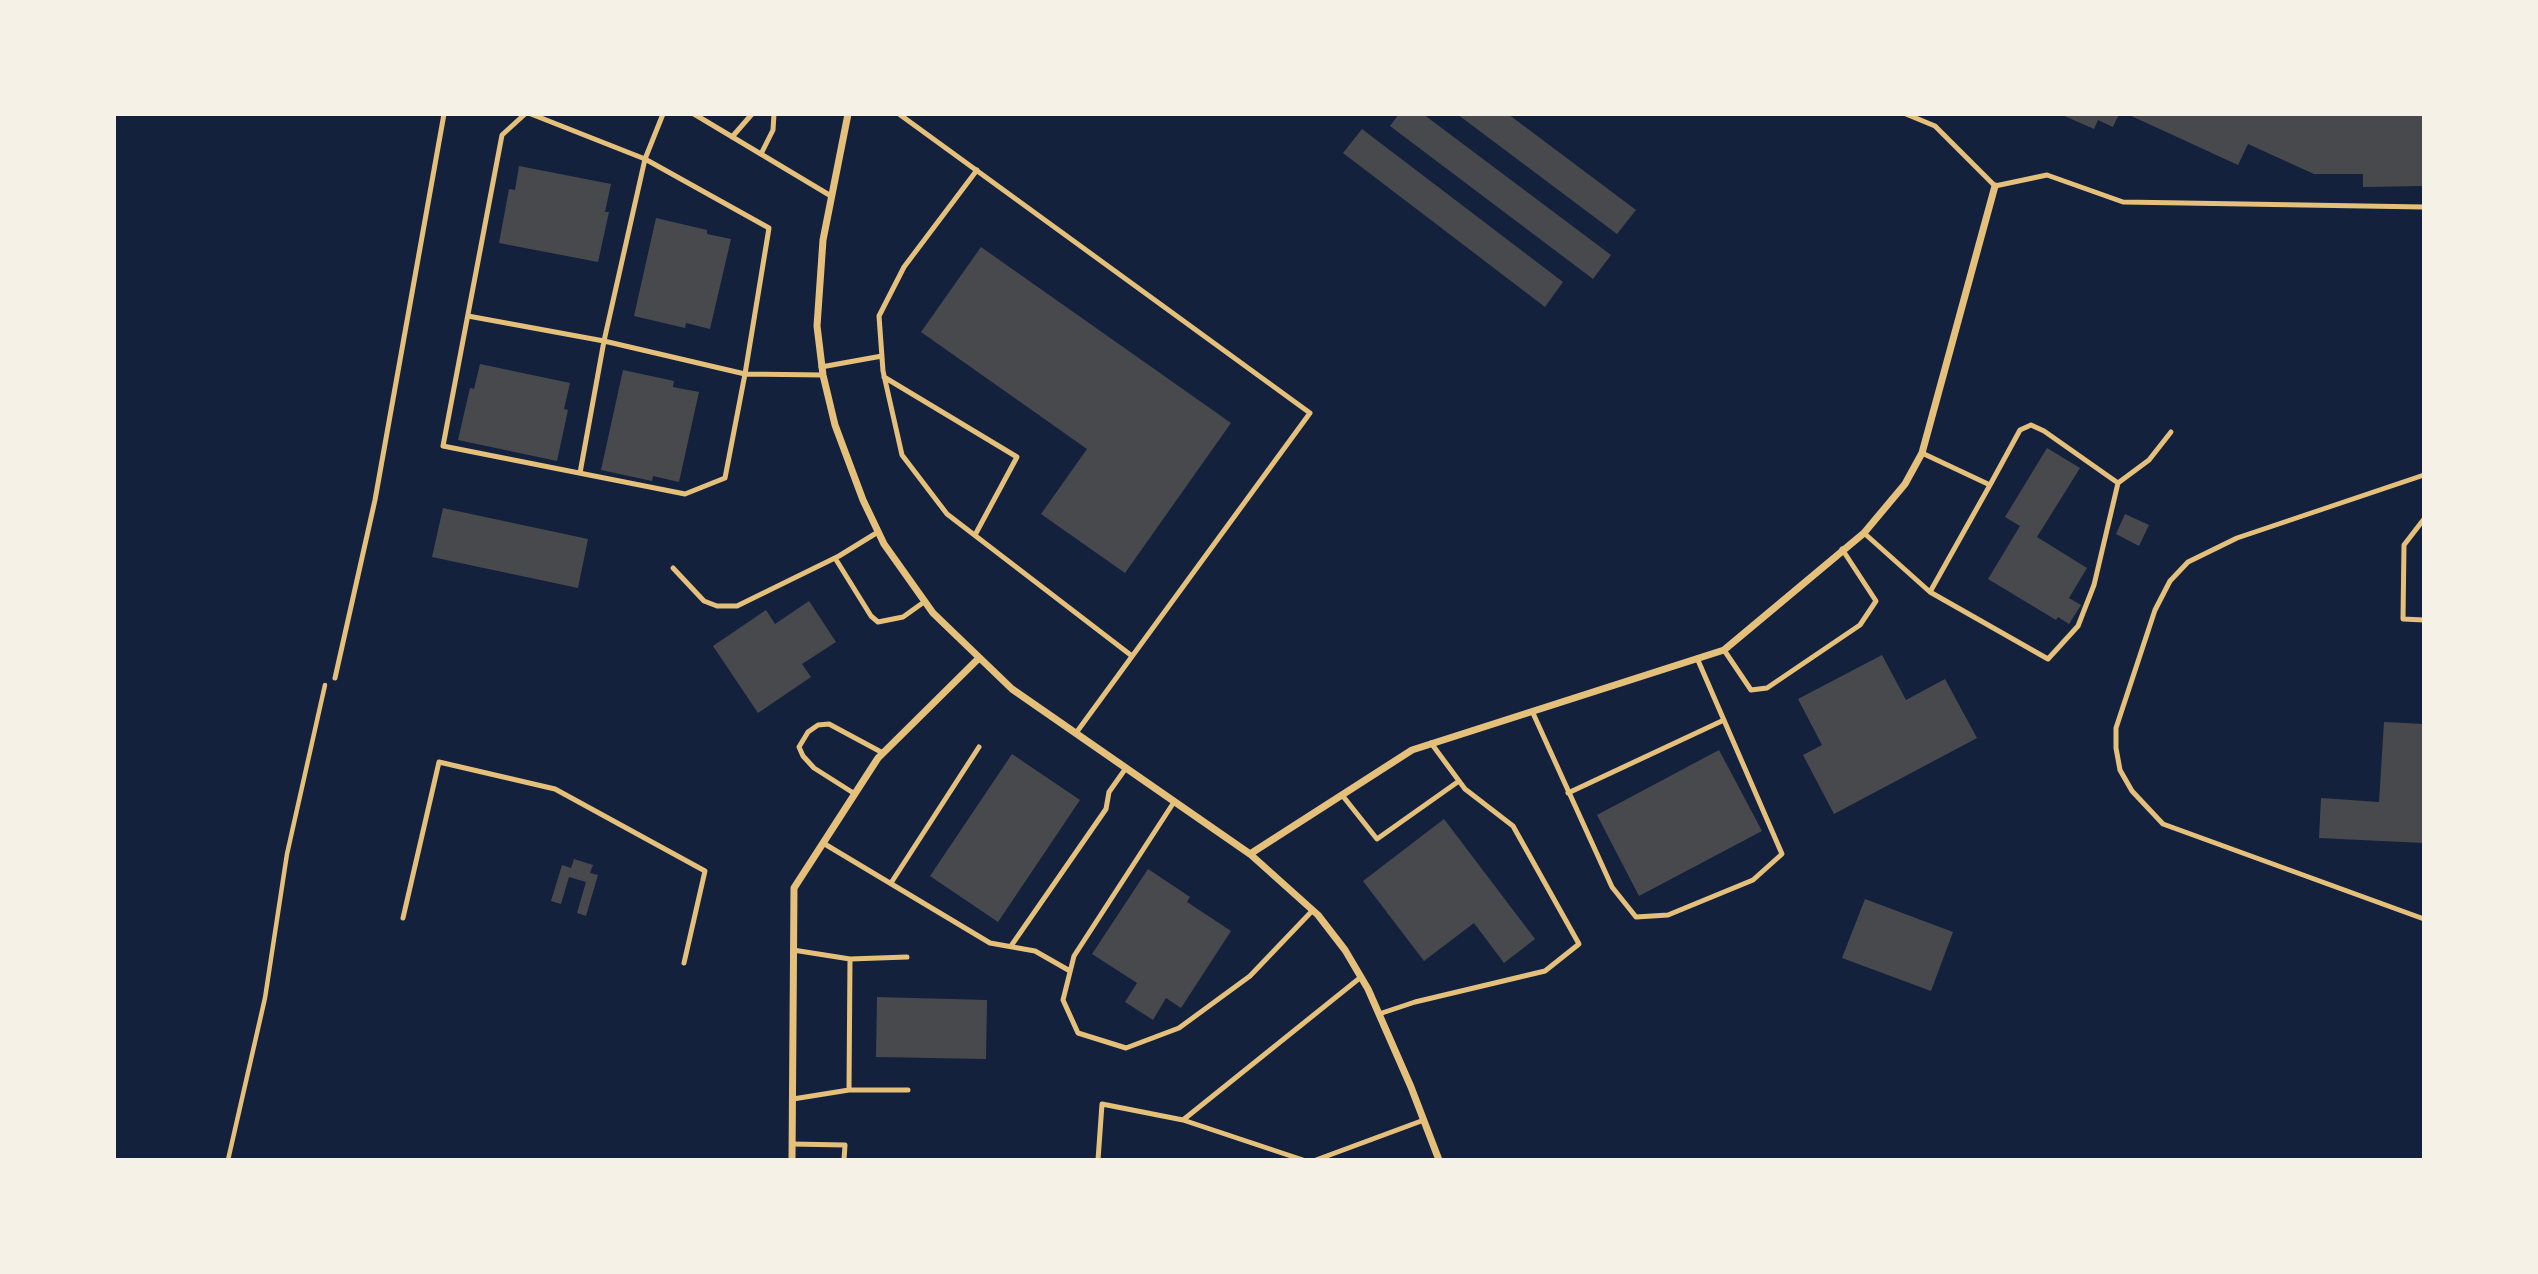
<!DOCTYPE html>
<html>
<head>
<meta charset="utf-8">
<style>
  body { margin:0 }
  #map { position:relative; width:2538px; height:1274px; overflow:hidden; background:#14213d; font-family:Roboto,sans-serif }
  canvas { display:block }
  .frame { position:absolute; inset:0; border:116px solid #f6f1e7; pointer-events:none }
</style>
</head>
<body>
<div id="map">
<canvas width="2538" height="1274"></canvas>
<div class="frame"></div>
</div>
<script>
const ctx = document.querySelector('canvas').getContext('2d');
ctx.lineJoin = 'round';
function fill(path, color) {
  ctx.fillStyle = color;
  ctx.fill(path, 'evenodd');
}
function shape(rows) {
  const path = new Path2D();
  for (const r of rows) {
    path.moveTo(r[0], r[1]);
    for (let i = 2; i < r.length; i += 2) path.lineTo(r[i], r[i + 1]);
  }
  return path;
}
function strokePath(path, color, width, dash) {
  ctx.strokeStyle = color;
  ctx.lineWidth = width;
  ctx.lineCap = dash ? 'butt' : 'round';
  ctx.setLineDash(dash || []);
  ctx.stroke(path);
}
fill(shape([
  [1399,114,1423,114,1611,255,1593,279,1390,126],
  [1457,114,1508,114,1636,210,1617,234],
  [2060,114,2119,114,2113,127,2098,120,2094,129],
  [2127,114,2424,114,2424,186,2363,187,2363,174,2314,174,2248,144,2238,165],
  [1362,129,1563,282,1545,307,1343,153],
  [519,166,611,184,605,212,609,212,598,262,499,243,509,189,515,190],
  [656,218,707,230,707,234,731,239,710,329,686,323,685,328,634,316],
  [981,247,1231,423,1125,573,1041,514,1087,449,921,332],
  [480,364,570,383,564,409,568,410,557,461,458,440,470,388,474,389],
  [623,370,674,381,673,387,699,392,679,482,653,476,652,481,601,470],
  [2047,448,2080,468,2037,537,2087,568,2069,598,2081,605,2069,624,2058,617,2056,620,1988,579,2020,526,2005,517],
  [443,508,588,539,578,588,432,557],
  [2125,514,2149,525,2139,546,2116,534],
  [809,601,836,642,802,664,811,677,758,713,713,646,766,610,775,624],
  [1882,655,1906,700,1945,679,1977,738,1834,814,1803,755,1822,745,1798,699],
  [2384,722,2424,724,2424,843,2319,838,2321,798,2379,802],
  [1719,750,1762,831,1639,896,1597,815],
  [1012,754,1080,800,998,922,930,876],
  [1444,819,1535,939,1504,963,1474,923,1424,961,1363,881],
  [574,859,593,865,590,873,598,875,586,916,577,913,586,882,569,877,561,904,551,901,562,865,571,868],
  [1148,869,1190,897,1187,902,1231,931,1181,1008,1166,998,1153,1020,1125,1002,1137,983,1092,954],
  [1865,899,1953,932,1931,991,1842,958],
  [877,997,987,1000,986,1059,876,1057]
]), '#48494c');
strokePath(shape([
  [228,1160,265,998,287,854,325,685]
]), '#e5c07b', 4.5);
strokePath(shape([
  [525,114,502,135,443,446,685,494,725,478,745,374,823,375],
  [531,114,645,159,663,114],
  [694,114,831,196],
  [899,114,1310,413,1076,733],
  [1906,114,1935,126,1995,186,2047,175,2123,202,2424,207],
  [732,137,752,114],
  [761,154,773,130,774,114],
  [977,170,904,267,879,316,883,371,902,455,947,514,1132,656],
  [468,316,604,341,745,374,769,228,645,159,604,341,580,473],
  [821,367,882,356],
  [884,377,1017,457,975,535],
  [1922,453,1990,485,1930,592],
  [2424,475,2237,538,2188,562,2170,581,2155,610,2116,728,2116,748,2120,770,2132,791,2163,824,2424,919],
  [2118,483,2149,460,2171,432],
  [2424,519,2404,545,2403,619,2424,620],
  [1864,533,1930,592,2048,659,2078,626,2094,585,2118,483,2044,431,2031,425,2020,430,1990,485],
  [835,558,871,616,878,622,903,617,924,602],
  [673,568,704,601,717,606,737,606,839,556,878,532],
  [1724,650,1751,690,1767,688,1860,625,1876,601,1842,549],
  [335,678,375,500,444,114],
  [1532,711,1612,887,1636,917,1668,915,1753,880,1782,854,1697,658],
  [1568,793,1724,720],
  [855,794,814,768,803,756,799,747,808,732,818,725,829,724,883,753],
  [1342,795,1377,839,1459,781],
  [1174,802,1074,956,1063,1000,1078,1033,1126,1048,1179,1028,1250,976,1313,910],
  [823,843,990,943,1035,951,1070,971],
  [891,883,979,747],
  [403,918,439,762,555,789,705,871,684,963],
  [1011,946,1106,809,1109,792,1126,768],
  [793,950,850,959,907,957],
  [1379,1014,1415,1002,1545,971,1579,944,1513,826,1465,789,1431,743],
  [849,1090,850,959],
  [793,1099,849,1090,908,1090],
  [792,1144,845,1145,844,1160],
  [1098,1160,1102,1104,1183,1120],
  [1303,1160,1183,1120,1361,977],
  [1316,1160,1424,1120]
]), '#e5c07b', 5);
strokePath(shape([
  [848,114,823,240,817,326,823,375,835,425,863,500,884,544,933,613,1012,689,1250,854,1318,915,1345,950,1368,989,1411,1087,1439,1160],
  [1250,854,1412,750,1724,650,1864,533,1905,484,1922,453,1995,186],
  [792,1160,794,888,878,758,978,659]
]), '#e5c07b', 7);
</script>
</body>
</html>
